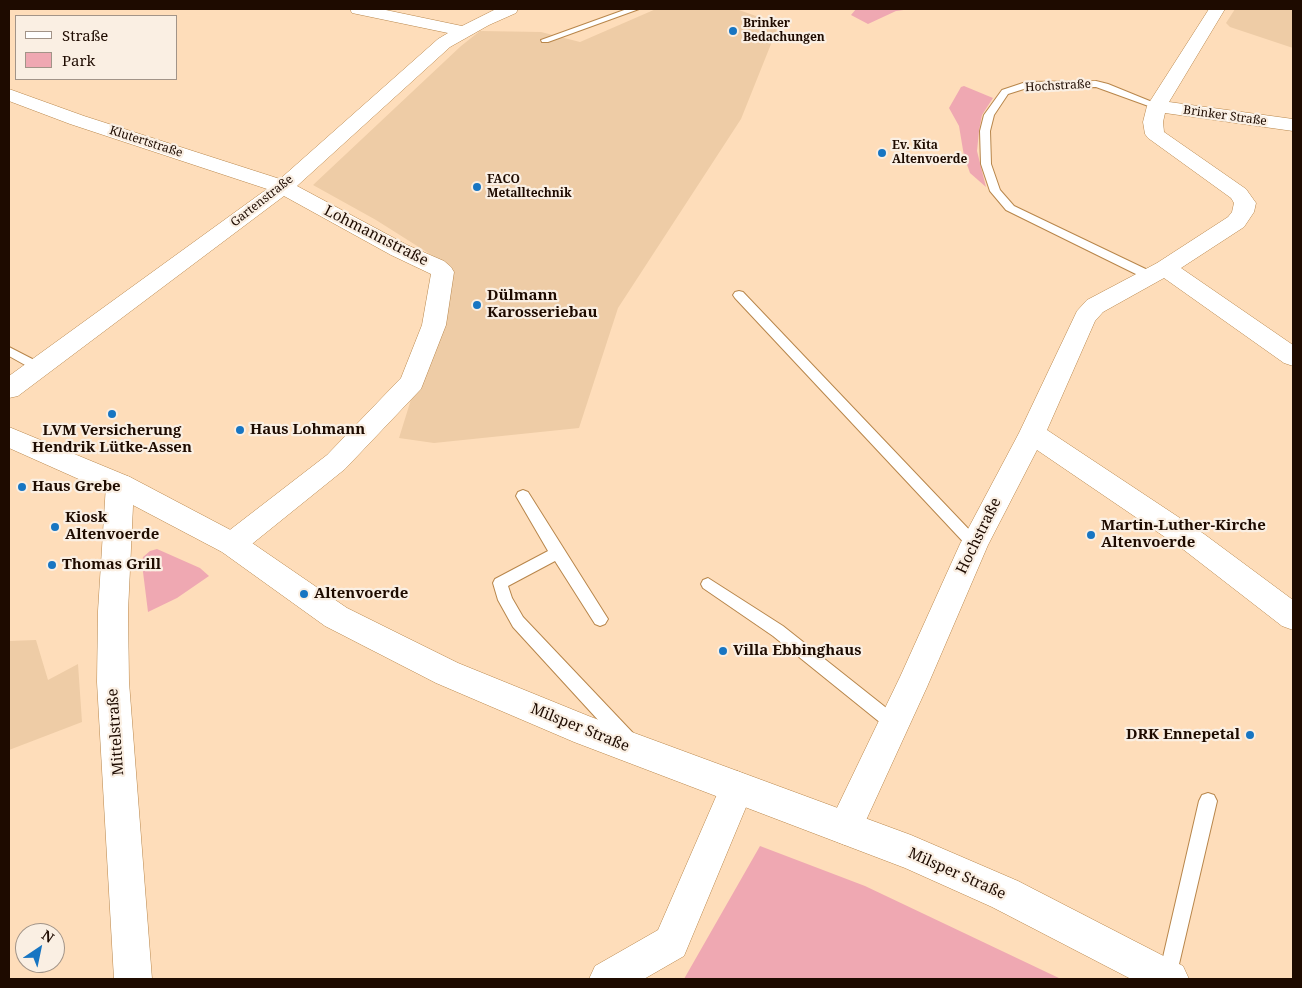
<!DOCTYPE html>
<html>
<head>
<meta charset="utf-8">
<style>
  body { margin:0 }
  #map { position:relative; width:1302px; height:988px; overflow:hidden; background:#feddba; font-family:"Noto Serif",serif }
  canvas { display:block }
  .frame { position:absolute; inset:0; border:10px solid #1e0b00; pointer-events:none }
  .legend { position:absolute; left:15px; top:15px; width:162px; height:65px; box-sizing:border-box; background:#faefe3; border:1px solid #a29488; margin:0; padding:6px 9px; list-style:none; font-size:15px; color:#1e0b00 }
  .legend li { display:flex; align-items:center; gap:10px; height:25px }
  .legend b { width:25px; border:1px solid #a29488 }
  .north { position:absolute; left:15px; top:923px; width:50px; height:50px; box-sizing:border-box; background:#faefe3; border:1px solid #a29488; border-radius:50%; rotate:34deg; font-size:14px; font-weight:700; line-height:20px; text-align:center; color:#1e0b00 }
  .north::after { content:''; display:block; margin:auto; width:18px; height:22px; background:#1775c2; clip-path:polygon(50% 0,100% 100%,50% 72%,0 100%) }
</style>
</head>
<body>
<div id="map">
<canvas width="1302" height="988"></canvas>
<div class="frame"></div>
<ul class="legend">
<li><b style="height:6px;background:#fff"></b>Straße</li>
<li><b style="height:14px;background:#efa8b2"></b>Park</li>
</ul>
<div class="north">N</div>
</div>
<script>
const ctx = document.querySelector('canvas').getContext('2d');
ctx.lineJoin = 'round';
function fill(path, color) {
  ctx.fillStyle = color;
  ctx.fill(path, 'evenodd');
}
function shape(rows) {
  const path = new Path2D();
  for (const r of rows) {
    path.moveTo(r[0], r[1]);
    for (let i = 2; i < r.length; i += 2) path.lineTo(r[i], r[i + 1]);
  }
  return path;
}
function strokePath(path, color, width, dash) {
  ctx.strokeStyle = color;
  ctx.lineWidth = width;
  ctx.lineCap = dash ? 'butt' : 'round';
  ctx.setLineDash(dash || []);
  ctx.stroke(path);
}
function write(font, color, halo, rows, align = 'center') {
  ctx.font = font + ' "Noto Serif",serif';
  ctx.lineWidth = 4.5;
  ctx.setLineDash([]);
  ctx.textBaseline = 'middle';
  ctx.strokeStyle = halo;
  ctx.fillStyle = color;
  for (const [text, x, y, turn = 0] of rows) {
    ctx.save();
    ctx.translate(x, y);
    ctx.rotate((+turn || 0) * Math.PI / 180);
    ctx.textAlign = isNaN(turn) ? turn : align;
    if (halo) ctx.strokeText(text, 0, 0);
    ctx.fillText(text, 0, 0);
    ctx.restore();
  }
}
fill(shape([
  [656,9,736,9,779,24,741,119,618,308,579,428,434,443,399,438,452,268,376,220,313,185,461,46,480,31,541,32,580,42],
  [1235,9,1293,9,1293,48,1230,27,1226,23],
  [36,640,48,680,78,664,82,722,9,750,9,641]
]), '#eecca6');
fill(shape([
  [856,9,911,9,896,11,868,24,851,15],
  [964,86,993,98,982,115,979,131,977,151,986,187,970,173,964,156,959,126,949,108,961,87],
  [157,549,200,568,209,576,177,598,148,612,142,564,143,557,150,551],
  [760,846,865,886,1061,979,684,979]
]), '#efa8b2');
const lane = shape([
  [627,9,639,9,548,42,542,42,541,40,627,9],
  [1096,81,1108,84,1162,106,1160,108,1154,108,1096,87,1027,88,1008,94,994,115,990,131,991,164,1000,190,1014,206,1154,273,1156,276,1154,279,1146,279,1006,210,990,191,981,164,980,131,984,115,1002,90,1026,82,1096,81],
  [739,291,743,292,979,540,981,544,979,548,974,550,969,548,735,298,733,295,735,292,739,291],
  [9,347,42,364,44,367,42,370,34,370,9,356,9,347],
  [523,490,528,492,608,619,605,624,600,626,595,624,555,561,508,586,512,598,523,617,633,733,635,739,633,745,627,747,621,745,513,627,498,600,493,583,495,579,548,551,516,496,518,492,523,490],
  [708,578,783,626,899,718,901,723,899,728,893,731,887,728,773,636,703,588,701,584,703,580,708,578],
  [1208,793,1214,795,1217,801,1176,977,1176,979,1158,979,1199,801,1202,795,1208,793]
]);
const street = shape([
  [350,9,381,9,462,26,496,9,518,9,516,13,489,25,450,47,297,186,407,245,444,261,451,267,454,272,446,325,421,389,345,469,242,552,232,556,222,552,218,544,222,536,327,455,401,378,422,325,431,274,391,255,284,196,18,396,9,398,9,376,267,189,70,124,9,101,9,89,84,116,280,179,438,39,448,33,352,13,350,9],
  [1209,9,1225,9,1169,102,1293,119,1293,131,1165,113,1163,122,1164,132,1246,189,1256,203,1254,212,1244,227,1181,268,1293,345,1293,366,1284,363,1164,278,1103,312,1095,321,1047,430,1204,534,1293,600,1293,630,1282,626,1184,550,1037,450,988,545,927,687,857,840,845,845,833,840,828,828,833,816,900,677,960,544,1019,433,1077,311,1087,300,1157,263,1228,217,1232,212,1234,203,1231,198,1148,138,1145,134,1143,122,1147,106,1209,9],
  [120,474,130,477,134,485,128,611,129,682,152,979,114,979,97,682,98,611,106,485,110,477,120,474],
  [737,771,749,776,754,788,684,956,644,979,589,979,595,966,658,930,725,776,737,771]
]);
const secondary = shape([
  [9,427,130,477,242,536,347,608,458,663,591,717,911,835,1018,881,1183,966,1189,979,1131,979,992,907,905,868,574,742,436,683,325,626,222,552,110,493,9,448,9,427]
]);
strokePath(lane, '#b8864b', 2);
strokePath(street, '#b8864b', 1);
strokePath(secondary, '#b8864b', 1);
fill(lane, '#fff');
fill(street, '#fff');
fill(secondary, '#fff');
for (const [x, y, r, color] of [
  [733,31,5,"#1775c2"],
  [882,153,5,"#1775c2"],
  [477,187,5,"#1775c2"],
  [477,305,5,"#1775c2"],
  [112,414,5,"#1775c2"],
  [240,430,5,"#1775c2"],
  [22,487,5,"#1775c2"],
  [55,527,5,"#1775c2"],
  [1091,535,5,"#1775c2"],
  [52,565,5,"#1775c2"],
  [304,594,5,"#1775c2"],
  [723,651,5,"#1775c2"],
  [1250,735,5,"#1775c2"]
]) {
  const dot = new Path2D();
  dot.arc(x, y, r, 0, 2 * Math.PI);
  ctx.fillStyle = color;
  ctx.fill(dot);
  strokePath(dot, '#faefe3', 2);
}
write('bold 12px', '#1e0b00', '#faefe3', [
  ["Brinker",743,24],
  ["Bedachungen",743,38],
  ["Ev. Kita",892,146],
  ["Altenvoerde",892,160],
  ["FACO",487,180],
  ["Metalltechnik",487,194]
], 'left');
write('12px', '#1e0b00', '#faefe3', [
  ["Hochstraße",1058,86,-3],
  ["Brinker Straße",1225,116,8],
  ["Klutertstraße",146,142,18],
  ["Gartenstraße",262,201,-38]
]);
write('15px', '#1e0b00', '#faefe3', [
  ["Lohmannstraße",376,236,27],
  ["Hochstraße",979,536,-64],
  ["Milsper Straße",580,728,22],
  ["Mittelstraße",116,732,-94],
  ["Milsper Straße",957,874,24]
]);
write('bold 15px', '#1e0b00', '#faefe3', [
  ["Dülmann",487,296],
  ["Karosseriebau",487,313],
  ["Haus Lohmann",250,430],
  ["LVM Versicherung",112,431,"center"],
  ["Hendrik Lütke-Assen",112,448,"center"],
  ["Haus Grebe",32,487],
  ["Kiosk",65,518],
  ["Altenvoerde",65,535],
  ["Martin-Luther-Kirche",1101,526],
  ["Altenvoerde",1101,543],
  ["Thomas Grill",62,565],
  ["Altenvoerde",314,594],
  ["Villa Ebbinghaus",733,651],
  ["DRK Ennepetal",1240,735,"right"]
], 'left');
</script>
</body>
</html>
